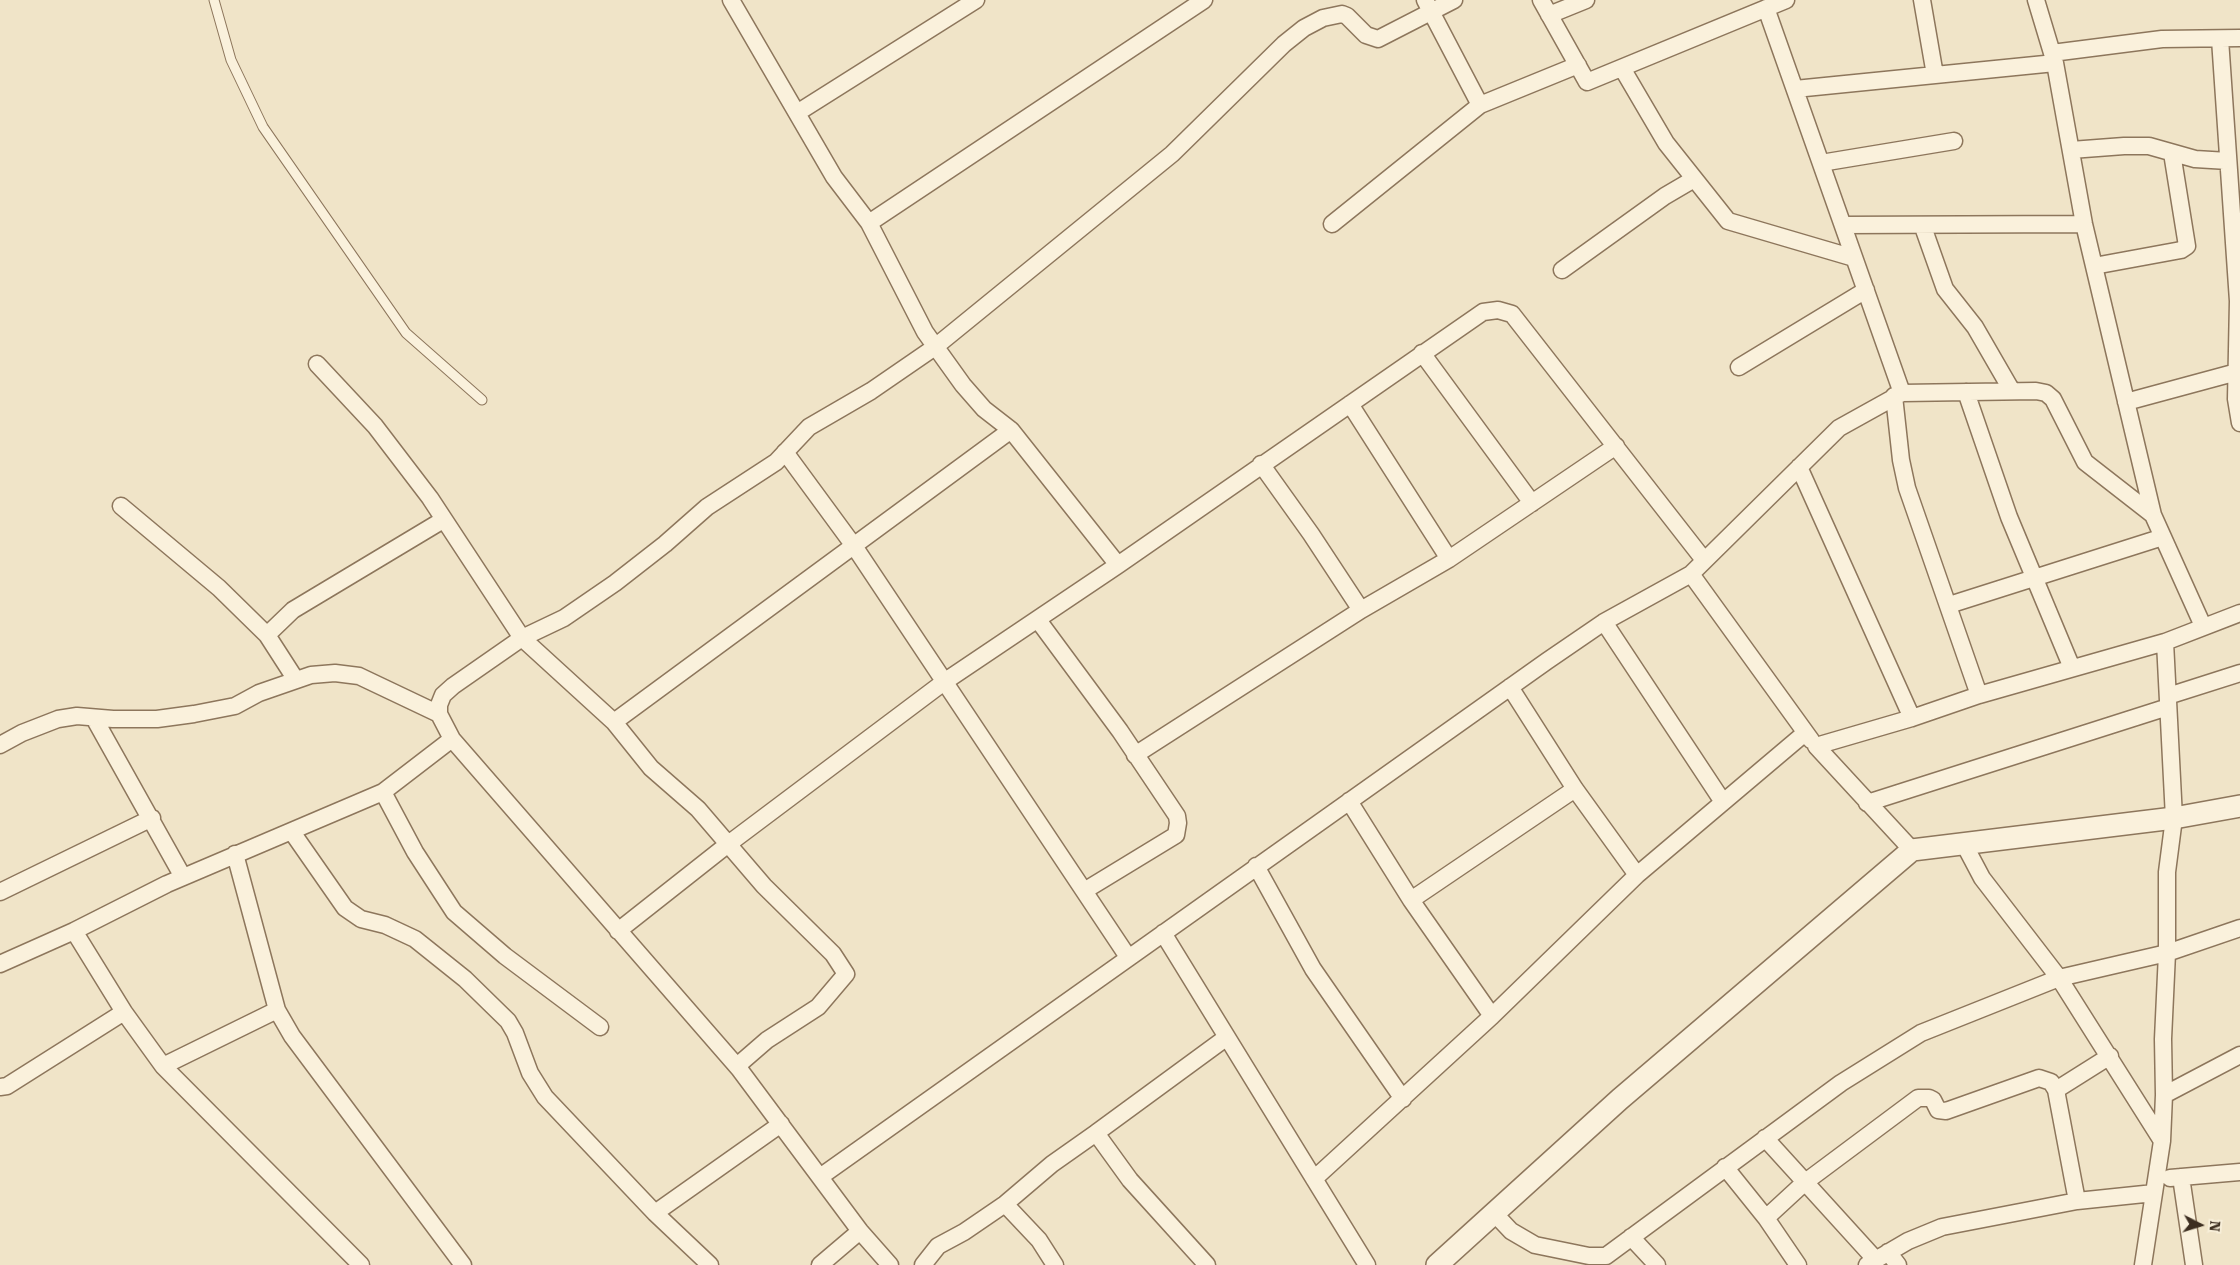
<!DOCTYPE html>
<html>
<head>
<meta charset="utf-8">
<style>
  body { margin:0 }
  #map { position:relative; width:2240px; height:1265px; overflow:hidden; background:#f0e4c8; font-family:"Roboto Serif",serif }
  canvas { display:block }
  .north { position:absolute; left:2175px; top:1200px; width:50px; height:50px; -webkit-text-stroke:4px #f7eed8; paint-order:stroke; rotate:95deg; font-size:14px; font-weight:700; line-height:20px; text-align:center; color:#3d2e20 }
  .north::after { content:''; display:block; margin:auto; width:18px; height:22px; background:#3d2e20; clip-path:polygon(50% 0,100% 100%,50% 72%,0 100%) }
</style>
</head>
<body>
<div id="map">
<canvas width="2240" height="1265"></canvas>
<div class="north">N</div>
</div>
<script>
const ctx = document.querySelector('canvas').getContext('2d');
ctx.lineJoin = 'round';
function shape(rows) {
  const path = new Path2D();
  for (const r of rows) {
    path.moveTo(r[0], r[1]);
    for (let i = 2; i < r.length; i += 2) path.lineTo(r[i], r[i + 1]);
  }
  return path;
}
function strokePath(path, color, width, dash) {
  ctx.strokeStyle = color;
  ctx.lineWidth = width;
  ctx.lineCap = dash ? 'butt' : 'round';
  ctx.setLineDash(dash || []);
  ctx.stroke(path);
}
const service = shape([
  [214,0,231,60,263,127,406,333,482,400]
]);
const minor = shape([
  [731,0,834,177,869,223,925,332,963,385,984,409,1011,430,1118,565],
  [1425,0,1480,105],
  [1541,0,1587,82,1786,0],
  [1922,0,1935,75],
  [2036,0,2055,63,2084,224,2153,515,2203,626],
  [1766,8,1902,393,2036,391,2046,393,2053,399,2085,462,2153,515],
  [1549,15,1586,0],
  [2220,39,2238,301,2236,399,2240,423],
  [2052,53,2162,39,2240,38],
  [1622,68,1666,143,1728,221,1854,258],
  [1795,89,2055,63],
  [797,113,976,0],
  [2071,150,2124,146,2149,146,2195,159,2228,161],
  [1821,163,1954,141],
  [869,223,1204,0],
  [1332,224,1480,105,1578,65],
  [1843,225,2084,224],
  [1923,227,1945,289,1975,327,2012,391],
  [2094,266,2181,250,2187,246,2172,153],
  [1562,270,1665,196,1694,179],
  [1422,353,1532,503],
  [317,364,375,426,430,498,522,638,453,686,443,695,439,705,439,714,452,739,741,1071],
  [1739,367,1866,290],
  [1966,392,2009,517,2072,668],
  [1894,396,1901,460,1907,488,1979,695],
  [2126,402,2237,372],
  [1350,404,1449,559],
  [785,452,854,546,1128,957],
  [1261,464,1311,534,1361,610],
  [1799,467,1912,718],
  [121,506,219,588,267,635,296,680],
  [1949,605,2163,537],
  [1038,620,1120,731,1177,816,1178,823,1176,835,1084,891],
  [1604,622,1723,802],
  [267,635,293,610,443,520],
  [1510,687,1575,789,1637,875],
  [2168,696,2240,673],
  [94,718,183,877],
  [614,722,1011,430],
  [1811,740,1691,574,1839,428,1902,393],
  [0,745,22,733,58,719,77,716,113,719,157,719,194,714,235,706,259,693,311,675,335,673,359,676,439,714],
  [1135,755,1361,610,1449,559,1616,446],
  [383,792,415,852,454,912,505,956,600,1027],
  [1349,801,1411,900,1492,1016],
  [1867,803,2168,707],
  [292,832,345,908,361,919,385,925,415,939,465,979,508,1021,515,1033,530,1073,545,1097,655,1213,710,1265],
  [1964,844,1982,878,2059,978,2162,1141],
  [1912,850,1816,746,1912,718,1979,695,2165,642,2240,613],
  [235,854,277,1010,292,1036,463,1265],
  [1256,866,1313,969,1403,1099],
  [0,892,152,818],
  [1411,900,1575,789],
  [74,931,124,1012,163,1066,361,1265],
  [618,931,727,845,944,682,1118,565,1483,312,1498,310,1512,314,1704,560],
  [1163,933,1367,1265],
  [0,964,74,931,167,884,383,792,452,739],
  [163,1066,277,1010],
  [0,1087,7,1086,124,1012],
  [2056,1090,2110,1056],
  [2164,1095,2240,1055],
  [1096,1133,1227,1037],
  [1765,1138,1875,1259],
  [1725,1167,1766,1218,1798,1265],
  [820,1177,1547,661,1604,622,1691,574],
  [2181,1177,2194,1265],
  [2170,1178,2240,1172],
  [1314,1179,1492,1016,1637,875,1805,733],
  [1005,1204,1039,1240,1055,1265],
  [655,1213,781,1124],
  [1494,1213,1511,1231,1535,1245,1589,1256,1606,1256,1841,1083,1921,1033,2059,978,2167,953,2240,928],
  [1766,1218,1804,1183,1918,1098,1929,1098,1933,1100,1938,1110,1946,1111,2039,1078,2051,1082,2056,1090,2077,1201],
  [1631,1237,1657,1265],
  [1888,1252,1898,1265],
  [820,1265,860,1231],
  [890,1265,860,1231,737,1066,767,1040,818,1007,846,974,833,954,764,886,698,809,651,768,614,722,522,638,564,618,615,583,665,544,707,507,776,462,809,427,871,391,935,347,1172,154,1284,44,1304,28,1323,18,1342,14,1347,16,1366,35,1378,39,1454,0],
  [923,1265,938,1246,964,1232,1005,1204,1052,1164,1096,1133,1130,1180,1207,1265],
  [1867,1265,1908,1241,1942,1227,2077,1201,2154,1193],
  [2143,1265,2162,1141,2164,1095,2163,1039,2167,953,2167,872,2174,818,2165,642]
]);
const tertiary = shape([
  [1437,1265,1620,1099,1912,850,2174,818,2240,806]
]);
strokePath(service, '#8d765c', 11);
strokePath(minor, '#8d765c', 19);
strokePath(tertiary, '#8d765c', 24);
strokePath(service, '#faf1dc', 9);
strokePath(minor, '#faf1dc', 16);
strokePath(tertiary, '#faf1dc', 21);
</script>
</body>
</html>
